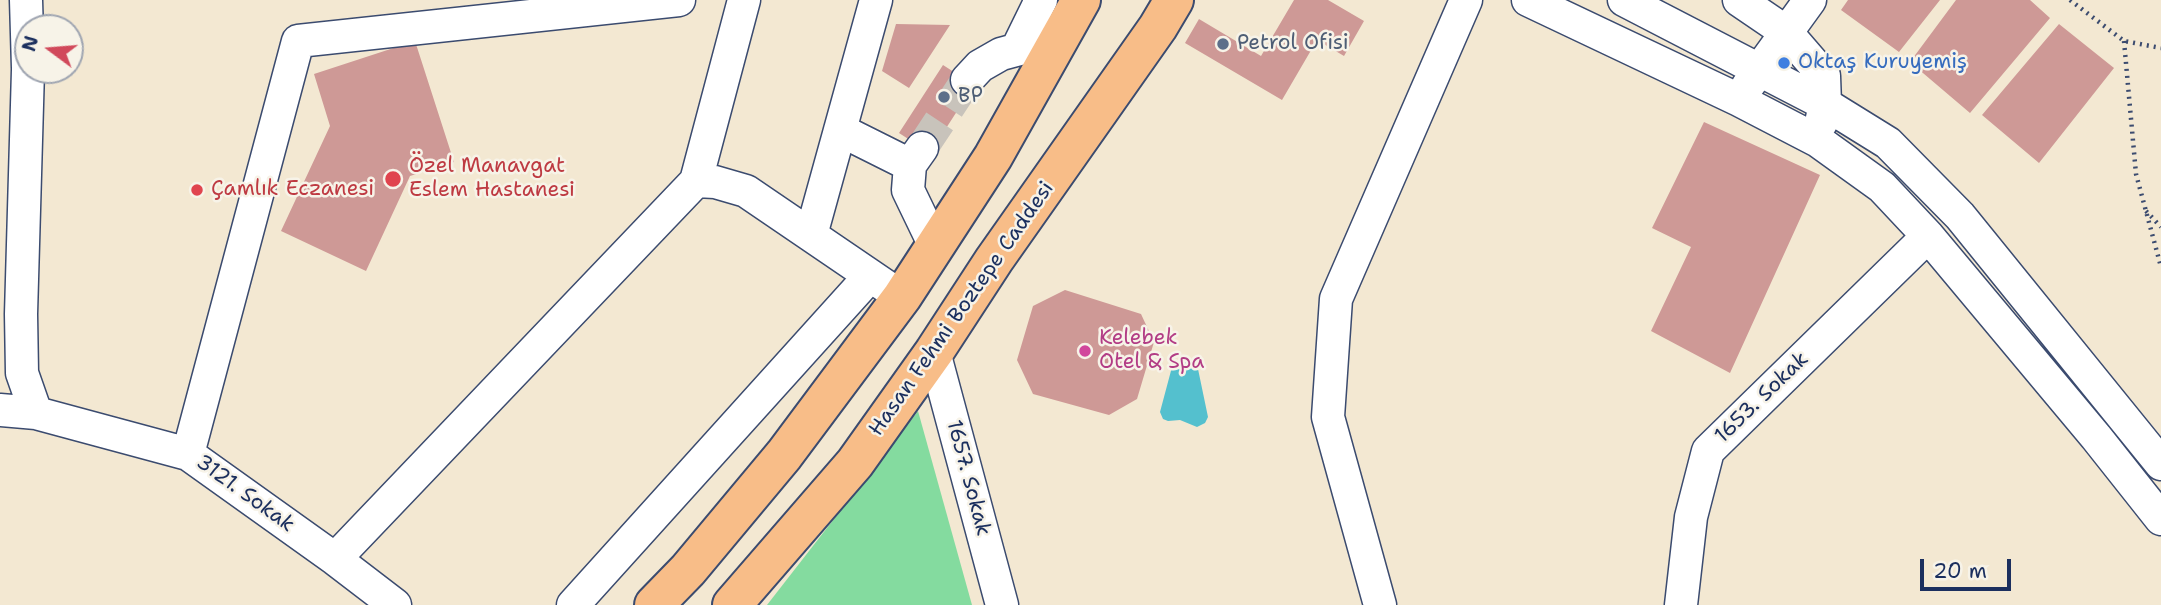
<!DOCTYPE html>
<html>
<head>
<meta charset="utf-8">
<style>
  body { margin:0 }
  #map { position:relative; width:2161px; height:605px; overflow:hidden; background:#f3e8d2; font-family:"Shantell Sans",sans-serif }
  canvas { display:block }
  .north { position:absolute; left:14px; top:14px; width:70px; height:70px; box-sizing:border-box; background:#f7f3e8; border:2px solid #9fa5b1; border-radius:50%; rotate:286deg; font-size:19px; font-weight:700; line-height:28px; text-align:center; color:#1b2f5e }
  .north::after { content:''; display:block; margin:auto; width:24px; height:32px; background:#d1495b; clip-path:polygon(50% 0,100% 100%,50% 72%,0 100%) }
  .scale { position:absolute; left:1920px; top:559px; width:91px; height:32px; box-sizing:border-box; border:4px solid #1b2f5e; border-top:0; padding-left:9px; font-size:21px; line-height:24px; white-space:nowrap; color:#1b2f5e; -webkit-text-stroke:5px #f7f3e8; paint-order:stroke }
</style>
</head>
<body>
<div id="map">
<canvas width="2161" height="605"></canvas>
<div class="north">N</div>
<div class="scale">20 m</div>
</div>
<script>
const ctx = document.querySelector('canvas').getContext('2d');
ctx.lineJoin = 'round';
function fill(path, color) {
  ctx.fillStyle = color;
  ctx.fill(path, 'evenodd');
}
function shape(rows) {
  const path = new Path2D();
  for (const r of rows) {
    path.moveTo(r[0], r[1]);
    for (let i = 2; i < r.length; i += 2) path.lineTo(r[i], r[i + 1]);
  }
  return path;
}
function strokePath(path, color, width, dash) {
  ctx.strokeStyle = color;
  ctx.lineWidth = width;
  ctx.lineCap = dash ? 'butt' : 'round';
  ctx.setLineDash(dash || []);
  ctx.stroke(path);
}
function write(font, color, halo, rows, align = 'center') {
  ctx.font = font + ' "Shantell Sans",sans-serif';
  ctx.lineWidth = 5;
  ctx.setLineDash([]);
  ctx.textBaseline = 'middle';
  ctx.strokeStyle = halo;
  ctx.fillStyle = color;
  for (const [text, x, y, turn = 0] of rows) {
    ctx.save();
    ctx.translate(x, y);
    ctx.rotate((+turn || 0) * Math.PI / 180);
    ctx.textAlign = isNaN(turn) ? turn : align;
    if (halo) ctx.strokeText(text, 0, 0);
    ctx.fillText(text, 0, 0);
    ctx.restore();
  }
}
fill(shape([
  [918,411,972,605,767,605]
]), '#84db9f');
fill(shape([
  [1187,360,1198,369,1208,417,1205,423,1197,427,1180,420,1168,421,1163,419,1160,412,1172,367,1178,362]
]), '#54c0ce');
fill(shape([
  [1294,0,1328,0,1364,21,1344,56,1317,40,1282,100,1185,43,1199,19,1261,56],
  [1848,0,1940,0,1899,52,1841,10],
  [1956,0,2030,0,2050,18,1970,113,1910,62],
  [896,24,950,25,909,88,882,71],
  [2059,24,2114,68,2039,163,1982,115],
  [415,41,454,162,410,176,366,271,281,231,330,126,314,74],
  [943,65,974,85,930,153,899,133],
  [1704,122,1820,175,1730,373,1651,331,1691,247,1652,228],
  [1065,290,1141,314,1154,342,1137,399,1109,415,1033,394,1017,360,1033,306]
]), '#ce9996');
strokePath(shape([
  [922,148,967,80]
]), '#c8c3bb', 32, [32, 16]);
const minor = shape([
  [26,0,28,68],
  [1528,0,1739,100,1818,141,1882,187,1928,236,2096,437,2161,519],
  [1624,0,1825,104,1888,143,1960,216,2161,464],
  [1739,0,1786,32,1824,76,1825,104,1821,123],
  [1017,49,1041,0],
  [28,70,21,314,22,373,36,413],
  [967,80,980,66,1001,54,1060,38],
  [1747,87,1810,0],
  [840,130,910,165],
  [922,148,910,165,908,190,935,246],
  [696,181,715,182,746,191,887,287],
  [811,235,876,0],
  [934,352,1002,605],
  [0,410,36,413,188,454,335,559,395,605],
  [188,454,298,41,679,0],
  [335,559,696,181,744,0],
  [573,605,870,276],
  [1380,605,1328,417,1336,299,1466,0],
  [1681,605,1691,517,1708,451,1928,236]
]);
const major = shape([
  [654,605,688,570,784,455,902,297,993,157,1081,0],
  [732,605,855,463,934,352,994,260,1158,27,1174,0]
]);
strokePath(minor, '#3b4b6f', 35);
strokePath(major, '#3b4b6f', 42);
strokePath(shape([
  [2070,0,2124,41,2161,48],
  [2124,41,2136,174,2161,267],
  [2146,211,2161,227]
]), '#3b4b6f', 4.5, [2, 5]);
strokePath(minor, '#fff', 32);
strokePath(major, '#f8bd88', 38);
for (const [x, y, r, color] of [
  [1223,44,7,"#5c6f8a"],
  [1784,63,7,"#3f7fe0"],
  [944,97,7,"#5c6f8a"],
  [393,179,9,"#e0444e"],
  [197,190,7,"#e0444e"],
  [1085,351,7,"#d1479c"]
]) {
  const dot = new Path2D();
  dot.arc(x, y, r, 0, 2 * Math.PI);
  ctx.fillStyle = color;
  ctx.fill(dot);
  strokePath(dot, '#f7f3e8', 2.5);
}
write('21px', '#4e5e75', '#f7f3e8', [
  ["Petrol Ofisi",1237,44],
  ["BP",958,97]
], 'left');
write('21px', '#366cbe', '#f7f3e8', [
  ["Oktaş Kuruyemiş",1798,63]
], 'left');
write('21px', '#be3a42', '#f7f3e8', [
  ["Özel Manavgat",409,167],
  ["Eslem Hastanesi",409,191],
  ["Çamlık Eczanesi",211,190]
], 'left');
write('21px', '#1b2f5e', '#f7f3e8', [
  ["Hasan Fehmi Boztepe Caddesi",962,309,-55],
  ["1653. Sokak",1762,398,-44],
  ["1657. Sokak",968,478,75],
  ["3121. Sokak",245,494,36]
]);
write('21px', '#b23c85', '#f7f3e8', [
  ["Kelebek",1099,339],
  ["Otel & Spa",1099,363]
], 'left');
</script>
</body>
</html>
